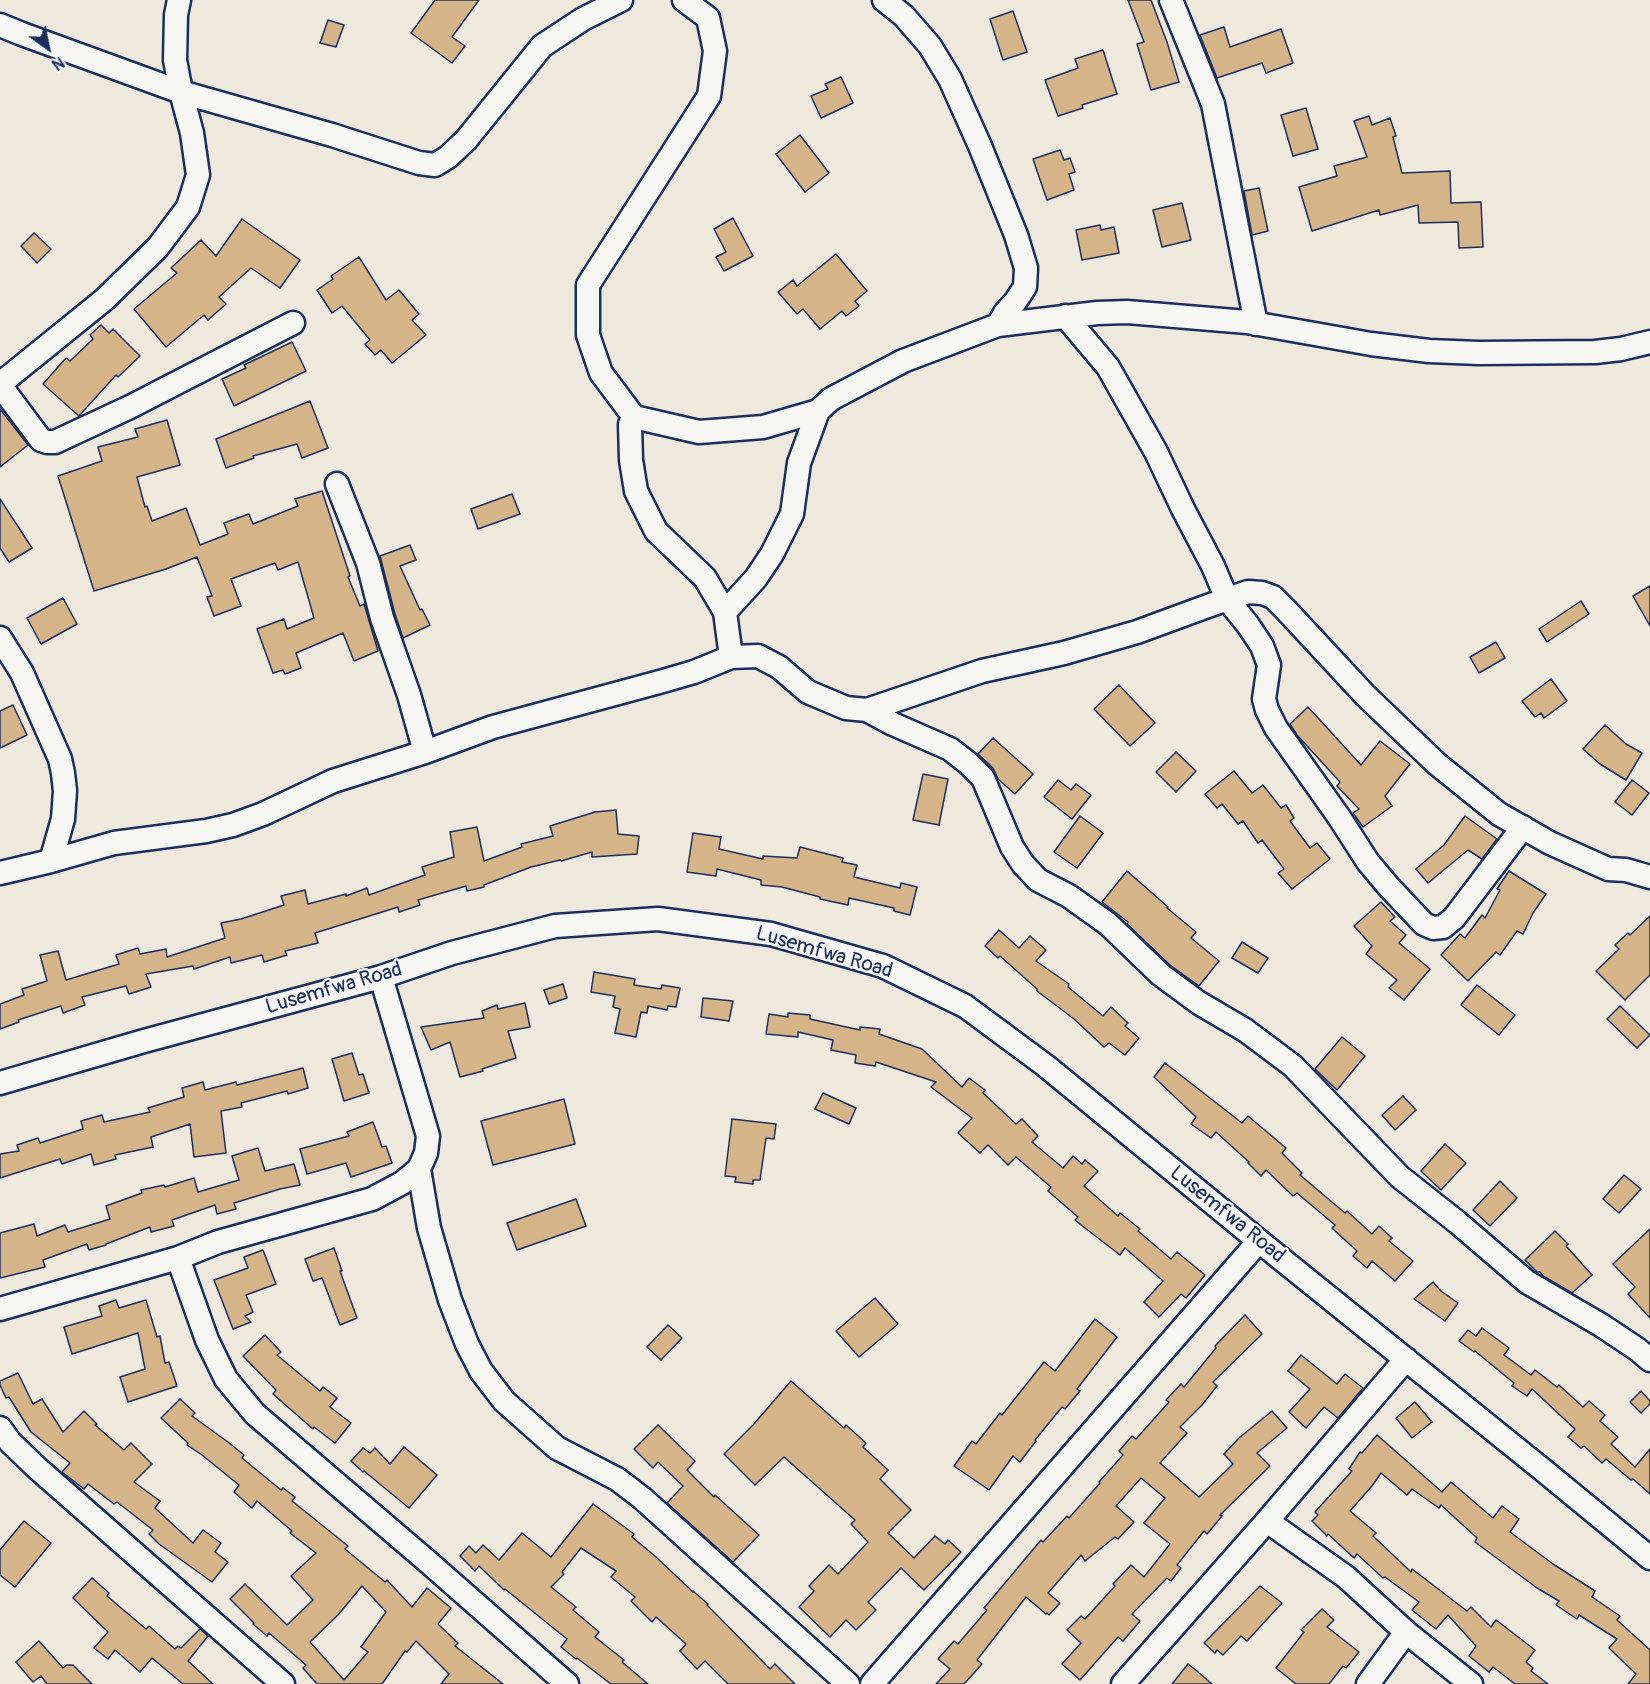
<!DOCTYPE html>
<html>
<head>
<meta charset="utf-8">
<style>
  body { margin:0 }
  #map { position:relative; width:1650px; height:1684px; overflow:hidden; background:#efe9dd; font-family:Pangolin,sans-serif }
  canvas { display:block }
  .north { position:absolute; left:18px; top:18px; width:60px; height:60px; -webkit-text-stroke:4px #f6f6f2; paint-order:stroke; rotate:147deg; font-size:16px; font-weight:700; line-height:24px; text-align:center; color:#1b2f5e }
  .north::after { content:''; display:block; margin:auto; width:21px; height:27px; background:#1b2f5e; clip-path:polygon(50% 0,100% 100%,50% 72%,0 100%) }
</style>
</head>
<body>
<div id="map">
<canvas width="1650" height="1684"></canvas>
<div class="north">N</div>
</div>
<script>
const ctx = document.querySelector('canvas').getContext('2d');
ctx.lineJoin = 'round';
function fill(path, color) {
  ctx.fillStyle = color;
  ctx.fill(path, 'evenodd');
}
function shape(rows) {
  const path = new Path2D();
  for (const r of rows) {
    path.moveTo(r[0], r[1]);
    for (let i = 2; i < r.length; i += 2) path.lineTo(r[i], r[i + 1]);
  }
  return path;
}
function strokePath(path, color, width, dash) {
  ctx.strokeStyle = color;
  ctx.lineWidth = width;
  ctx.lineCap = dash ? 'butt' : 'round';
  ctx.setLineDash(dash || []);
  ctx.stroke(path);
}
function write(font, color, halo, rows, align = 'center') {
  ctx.font = font + ' Pangolin,sans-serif';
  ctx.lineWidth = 4.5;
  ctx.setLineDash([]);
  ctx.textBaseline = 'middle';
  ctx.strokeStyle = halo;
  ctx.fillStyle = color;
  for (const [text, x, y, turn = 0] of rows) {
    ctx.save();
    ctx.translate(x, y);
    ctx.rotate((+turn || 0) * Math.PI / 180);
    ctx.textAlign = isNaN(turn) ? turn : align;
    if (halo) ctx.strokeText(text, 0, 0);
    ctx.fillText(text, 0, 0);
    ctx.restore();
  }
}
const building = shape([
  [435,0,479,0,452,37,465,46,452,63,411,33,435,0],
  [1128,0,1151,0,1167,42,1179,82,1151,90,1137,44,1144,42,1128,0],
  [1013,11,1027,52,1003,60,990,19,1013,11],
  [328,20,344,25,336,47,320,43,328,20],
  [1224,27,1230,47,1281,29,1293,63,1266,73,1262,63,1217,78,1200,35,1224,27],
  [1103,50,1117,94,1082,105,1083,108,1058,116,1045,80,1078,68,1075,59,1103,50],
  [841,77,853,103,821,118,811,96,828,89,825,84,841,77],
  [1306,108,1318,149,1293,156,1281,115,1306,108],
  [1369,116,1372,125,1390,118,1396,136,1393,137,1402,173,1450,171,1451,203,1481,202,1483,247,1459,248,1458,222,1419,223,1418,205,1380,215,1379,210,1312,231,1299,187,1337,176,1334,166,1367,157,1354,121,1369,116],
  [800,135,829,173,805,192,776,154,800,135],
  [1060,150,1064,160,1070,158,1075,172,1069,174,1074,190,1047,200,1033,159,1060,150],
  [1259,188,1268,231,1252,235,1244,191,1259,188],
  [1182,203,1191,240,1162,247,1153,210,1182,203],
  [733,218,753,256,724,271,716,257,726,252,714,229,733,218],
  [242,219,300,260,280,288,251,268,219,297,226,304,208,320,204,315,166,347,134,309,177,273,171,268,201,240,216,256,242,219],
  [1100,225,1101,230,1114,227,1119,253,1082,260,1076,230,1100,225],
  [34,233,51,249,37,263,21,246,34,233],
  [836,254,867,291,855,301,859,306,846,316,842,311,820,329,803,309,797,314,778,292,793,280,797,286,836,254],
  [359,257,386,300,399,290,419,314,412,320,426,335,392,363,381,350,375,355,365,344,370,340,342,306,332,313,317,290,333,279,331,276,359,257],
  [101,325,109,333,113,329,140,356,118,377,116,375,79,416,43,384,66,358,70,361,93,339,90,335,101,325],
  [292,342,306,371,234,406,222,379,246,368,244,365,292,342],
  [310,401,328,448,302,458,297,444,253,456,254,458,226,468,216,439,310,401],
  [0,409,28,445,0,467,0,409],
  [167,420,180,465,137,477,145,507,147,506,152,521,186,508,200,545,228,534,224,523,249,514,253,524,298,506,295,499,322,491,350,576,348,577,360,606,364,604,378,651,354,661,343,633,296,653,301,668,285,674,283,670,273,673,257,629,284,619,287,629,314,618,298,562,278,570,275,563,231,579,241,606,214,616,207,597,212,596,197,557,166,569,94,591,58,476,102,461,98,447,138,437,135,429,167,420],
  [512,494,520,514,478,529,471,509,512,494],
  [0,499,32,548,9,562,0,548,0,499],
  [410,545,416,560,400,566,420,610,422,609,430,625,403,638,395,614,380,556,410,545],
  [1650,586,1650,626,1633,596,1650,586],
  [63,598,77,624,41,644,27,618,63,598],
  [1581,601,1589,614,1547,642,1539,629,1581,601],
  [1496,642,1505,658,1479,673,1470,657,1496,642],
  [1551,679,1567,701,1544,718,1541,713,1535,717,1522,701,1551,679],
  [1119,685,1155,723,1130,746,1094,709,1119,685],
  [13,705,27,735,0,748,0,711,13,705],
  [1308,707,1361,765,1380,741,1410,764,1385,796,1392,806,1363,827,1353,813,1359,809,1337,786,1340,782,1297,735,1290,724,1308,707],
  [1605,725,1626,744,1642,753,1626,780,1600,764,1583,749,1605,725],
  [993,738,1033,774,1015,794,998,779,993,768,978,754,993,738],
  [1176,752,1196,771,1176,792,1156,772,1176,752],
  [1234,771,1252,793,1263,785,1281,808,1286,805,1294,818,1290,821,1310,848,1317,843,1330,859,1292,889,1278,873,1284,869,1262,840,1258,843,1243,821,1238,824,1222,804,1217,808,1205,794,1234,771],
  [923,774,948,779,939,825,913,820,923,774],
  [1058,780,1071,790,1076,784,1091,795,1072,819,1044,797,1058,780],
  [1632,780,1649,793,1632,815,1615,802,1632,780],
  [616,810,618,834,639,836,637,854,592,857,592,852,561,861,560,860,531,867,484,885,484,887,467,891,466,886,418,900,420,905,399,912,398,907,315,933,318,943,285,951,287,955,264,962,262,955,231,963,230,957,194,969,193,966,146,974,151,987,129,994,126,986,82,997,85,1005,63,1013,61,1006,18,1020,19,1022,0,1029,0,1004,24,995,22,989,47,981,40,955,58,951,66,980,119,964,116,955,138,948,140,954,166,949,167,957,225,938,221,923,241,919,284,905,281,896,305,890,308,904,346,894,346,896,367,888,369,895,425,875,422,867,454,857,450,832,477,827,484,861,522,847,521,844,553,836,550,826,595,812,616,810],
  [1080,816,1103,833,1077,868,1054,852,1080,816],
  [1465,816,1497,839,1482,859,1468,850,1428,883,1416,869,1444,845,1465,816],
  [693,833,721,837,719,849,763,859,763,856,797,858,800,847,843,858,842,862,857,865,854,877,900,888,901,883,917,887,910,915,894,911,894,908,849,898,848,905,820,899,820,897,782,887,761,885,761,880,717,869,716,876,687,872,693,833],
  [1127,871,1168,907,1167,908,1196,932,1191,938,1219,961,1199,986,1170,965,1127,924,1128,922,1102,902,1127,871],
  [1509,871,1546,894,1533,913,1523,934,1517,931,1500,955,1496,952,1468,981,1441,955,1460,934,1465,938,1482,915,1485,918,1500,890,1497,889,1509,871],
  [1381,902,1395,917,1390,921,1406,935,1399,943,1430,969,1404,1000,1389,988,1397,980,1366,954,1372,946,1354,926,1381,902],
  [1650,916,1650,975,1625,1000,1596,971,1619,949,1615,945,1628,933,1630,935,1650,916],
  [999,930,1019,948,1030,936,1046,950,1036,961,1069,984,1068,987,1103,1016,1111,1007,1128,1023,1125,1026,1139,1038,1125,1055,1109,1043,1104,1047,1074,1019,1037,991,1037,989,1000,956,998,958,985,946,999,930],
  [1242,942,1268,958,1258,973,1232,958,1242,942],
  [594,972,635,979,634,985,661,989,662,985,680,988,676,1007,668,1006,667,1010,648,1006,647,1013,641,1012,636,1037,615,1033,620,1009,613,1007,615,996,591,992,594,972],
  [563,984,567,998,549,1004,544,990,563,984],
  [1477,985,1515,1015,1499,1035,1461,1005,1477,985],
  [703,998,733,1001,729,1021,701,1017,703,998],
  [525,1003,530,1027,508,1031,516,1058,482,1069,483,1071,460,1077,450,1042,431,1050,421,1027,484,1018,482,1011,497,1005,498,1009,525,1003],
  [1620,1006,1650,1035,1637,1048,1607,1019,1620,1006],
  [788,1013,810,1015,810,1019,860,1030,860,1027,880,1029,879,1034,922,1049,962,1087,969,1078,985,1090,983,1093,1016,1124,1022,1119,1038,1136,1032,1142,1063,1168,1073,1156,1082,1164,1085,1160,1098,1171,1084,1186,1118,1216,1120,1213,1140,1229,1138,1231,1171,1259,1177,1252,1205,1275,1186,1298,1181,1294,1159,1317,1144,1302,1163,1281,1125,1248,1120,1255,1085,1228,1075,1220,1078,1217,1048,1191,1051,1187,1016,1157,1008,1165,988,1145,980,1153,958,1133,972,1118,931,1087,936,1082,876,1062,875,1066,855,1063,856,1055,831,1050,833,1040,798,1032,798,1037,766,1034,769,1014,788,1017,788,1013],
  [1342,1037,1365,1056,1337,1090,1315,1069,1342,1037],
  [352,1053,359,1075,363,1074,369,1093,344,1101,332,1059,352,1053],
  [1165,1063,1242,1123,1248,1116,1286,1148,1282,1153,1302,1173,1300,1175,1345,1213,1347,1211,1372,1234,1379,1226,1392,1238,1389,1241,1413,1261,1395,1281,1372,1261,1367,1268,1353,1256,1357,1251,1332,1228,1335,1225,1297,1193,1293,1196,1266,1170,1261,1176,1248,1163,1249,1162,1216,1132,1211,1138,1191,1124,1196,1117,1154,1077,1165,1063],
  [303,1068,308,1088,288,1094,287,1091,241,1103,242,1107,221,1111,226,1153,194,1157,190,1124,151,1137,153,1147,115,1155,116,1159,94,1165,91,1154,62,1164,60,1159,0,1178,0,1154,19,1151,17,1145,38,1138,40,1143,83,1129,81,1121,102,1115,104,1122,150,1112,148,1108,184,1097,182,1088,203,1082,205,1090,236,1082,237,1085,303,1068],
  [823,1093,856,1108,849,1124,815,1109,823,1093],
  [1403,1096,1416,1110,1395,1130,1382,1115,1403,1096],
  [564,1099,575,1144,493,1165,481,1121,564,1099],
  [732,1119,776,1124,774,1139,766,1138,760,1180,753,1180,753,1184,735,1182,736,1177,725,1176,732,1119],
  [373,1122,382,1147,386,1146,392,1163,351,1177,346,1163,307,1174,300,1149,349,1136,347,1132,373,1122],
  [1445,1144,1466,1163,1441,1190,1421,1171,1445,1144],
  [258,1148,265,1171,294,1164,300,1185,280,1189,234,1203,236,1209,217,1214,215,1205,172,1220,174,1226,151,1232,150,1227,106,1244,106,1245,89,1250,87,1244,43,1260,45,1267,0,1278,0,1233,34,1224,37,1236,65,1225,68,1232,110,1219,106,1206,142,1193,141,1190,164,1185,165,1187,194,1178,198,1192,239,1180,232,1156,258,1148],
  [1624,1175,1641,1189,1619,1213,1603,1199,1624,1175],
  [1500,1181,1517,1198,1490,1226,1473,1210,1500,1181],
  [576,1199,586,1226,517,1250,507,1223,576,1199],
  [1650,1229,1650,1318,1628,1294,1635,1287,1613,1264,1650,1229],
  [1555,1231,1568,1244,1566,1246,1592,1275,1572,1293,1543,1276,1540,1272,1537,1272,1525,1260,1555,1231],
  [334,1248,342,1271,340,1271,357,1318,340,1325,322,1278,313,1281,305,1259,334,1248],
  [263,1250,276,1284,246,1295,253,1312,245,1316,251,1322,233,1329,214,1280,248,1268,244,1257,263,1250],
  [1433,1282,1441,1291,1458,1303,1445,1321,1414,1299,1433,1282],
  [875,1298,898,1324,859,1357,836,1331,875,1298],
  [116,1300,119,1308,146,1300,157,1337,160,1336,165,1363,169,1362,177,1386,128,1402,120,1377,145,1369,138,1333,72,1354,64,1327,102,1316,99,1306,116,1300],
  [1245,1315,1262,1334,1213,1382,1217,1386,1202,1405,1180,1427,1187,1433,1160,1463,1199,1497,1233,1464,1224,1454,1239,1438,1272,1411,1287,1428,1257,1453,1270,1466,1220,1515,1222,1516,1207,1534,1204,1531,1177,1565,1181,1568,1171,1581,1167,1578,1132,1614,1140,1621,1123,1641,1118,1637,1080,1680,1062,1664,1081,1643,1067,1630,1081,1616,1085,1619,1115,1586,1113,1584,1131,1565,1144,1577,1170,1544,1144,1523,1165,1498,1141,1478,1116,1506,1134,1522,1118,1539,1115,1537,1085,1561,1081,1555,1048,1593,1060,1603,1049,1615,1047,1613,1046,1614,1026,1597,977,1660,982,1664,964,1684,936,1684,950,1669,938,1659,954,1641,958,1644,987,1610,984,1608,1041,1540,1043,1542,1067,1516,1069,1518,1100,1483,1099,1482,1123,1455,1119,1451,1132,1436,1136,1439,1169,1402,1166,1400,1181,1384,1184,1387,1216,1348,1215,1346,1245,1315],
  [1095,1319,1117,1337,1077,1389,1080,1391,1065,1409,1062,1407,1035,1440,1036,1441,1020,1462,1013,1456,989,1490,954,1466,972,1441,976,1444,1000,1413,1002,1415,1044,1362,1055,1371,1095,1319],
  [668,1325,682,1338,661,1360,647,1347,668,1325],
  [1482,1328,1509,1348,1504,1355,1531,1375,1535,1370,1557,1387,1559,1385,1583,1407,1589,1401,1605,1415,1600,1421,1618,1437,1611,1444,1635,1467,1650,1449,1650,1494,1633,1479,1631,1480,1606,1459,1602,1463,1584,1446,1581,1448,1568,1437,1575,1429,1532,1389,1527,1396,1512,1386,1514,1383,1475,1351,1474,1352,1459,1341,1468,1330,1476,1336,1482,1328],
  [265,1335,281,1352,277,1355,320,1391,323,1387,337,1398,330,1407,351,1423,335,1443,314,1427,313,1429,273,1394,276,1390,243,1356,265,1335],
  [1301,1355,1337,1384,1345,1374,1363,1388,1338,1418,1324,1407,1306,1428,1289,1412,1310,1389,1288,1371,1301,1355],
  [18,1373,33,1404,42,1399,63,1432,84,1411,97,1424,95,1425,124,1450,131,1443,152,1464,134,1482,160,1501,155,1508,193,1543,203,1530,221,1543,215,1552,228,1562,212,1582,159,1544,149,1534,153,1530,117,1502,114,1504,88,1484,84,1489,62,1472,70,1463,31,1432,9,1397,6,1398,0,1385,0,1381,18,1373],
  [791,1381,844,1428,846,1425,866,1443,863,1447,888,1470,880,1479,911,1510,888,1533,914,1558,935,1536,945,1544,948,1540,961,1552,924,1590,901,1568,868,1602,876,1610,856,1630,846,1620,830,1637,799,1607,814,1591,809,1586,829,1565,838,1574,868,1542,851,1524,855,1520,784,1457,755,1485,724,1454,753,1425,791,1381],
  [1641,1391,1650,1401,1650,1404,1641,1413,1630,1402,1641,1391],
  [180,1399,195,1413,192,1416,228,1442,244,1455,242,1458,281,1490,283,1488,295,1497,292,1501,348,1546,345,1549,385,1582,387,1580,412,1607,427,1588,451,1608,438,1624,458,1643,455,1646,503,1684,441,1684,449,1674,416,1641,407,1652,405,1651,382,1684,317,1684,303,1668,306,1665,269,1633,267,1636,253,1624,254,1623,230,1599,245,1584,287,1625,313,1600,291,1576,316,1553,290,1533,292,1531,257,1501,252,1508,234,1492,239,1485,202,1455,187,1445,188,1443,161,1418,180,1399],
  [362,1586,386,1612,361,1647,368,1652,344,1680,310,1642,338,1615,362,1586],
  [1415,1402,1432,1422,1412,1438,1396,1418,1415,1402],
  [658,1425,695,1461,687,1470,714,1497,715,1495,759,1535,733,1562,667,1503,683,1486,658,1462,653,1468,634,1449,658,1425],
  [1377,1435,1442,1492,1451,1482,1493,1518,1502,1506,1519,1519,1510,1532,1553,1564,1595,1591,1592,1597,1620,1616,1617,1620,1650,1650,1650,1684,1628,1684,1636,1674,1609,1648,1617,1639,1579,1615,1577,1619,1556,1605,1559,1601,1537,1588,1475,1542,1477,1538,1441,1505,1439,1508,1412,1489,1407,1495,1381,1473,1372,1486,1350,1511,1376,1533,1373,1536,1411,1572,1412,1569,1467,1611,1471,1607,1491,1627,1496,1620,1535,1650,1526,1662,1533,1668,1531,1671,1548,1684,1515,1684,1493,1667,1489,1672,1469,1656,1476,1646,1448,1615,1436,1629,1412,1610,1419,1602,1385,1577,1383,1578,1357,1554,1354,1558,1328,1534,1327,1536,1312,1521,1318,1515,1315,1512,1352,1471,1349,1469,1360,1452,1362,1453,1377,1435],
  [404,1447,437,1475,409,1508,364,1471,363,1472,351,1461,363,1448,370,1453,375,1448,390,1464,404,1447],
  [593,1504,634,1534,632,1537,656,1557,693,1592,693,1591,708,1604,707,1605,770,1669,775,1664,795,1684,728,1684,705,1661,697,1669,680,1651,686,1644,656,1617,652,1622,631,1601,635,1597,611,1577,616,1571,581,1548,562,1572,564,1574,551,1587,576,1607,573,1610,599,1632,595,1637,624,1660,622,1662,648,1684,611,1684,577,1658,576,1659,561,1647,567,1639,505,1589,504,1590,479,1566,475,1571,460,1556,469,1546,476,1553,483,1545,499,1560,522,1533,551,1557,593,1504],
  [24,1521,51,1543,15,1587,0,1575,0,1550,24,1521],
  [92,1578,109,1593,107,1596,146,1629,149,1626,175,1649,178,1646,181,1648,200,1629,208,1636,188,1661,213,1684,183,1684,152,1658,140,1672,115,1650,108,1659,94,1648,108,1632,73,1598,92,1578],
  [1260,1586,1282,1603,1247,1641,1241,1636,1223,1655,1217,1650,1215,1653,1204,1643,1260,1586],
  [1322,1609,1334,1620,1327,1627,1359,1652,1346,1668,1343,1666,1329,1684,1296,1684,1276,1668,1304,1632,1301,1630,1322,1609],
  [39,1641,63,1668,67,1665,73,1665,92,1684,47,1684,41,1676,33,1682,16,1662,39,1641],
  [1188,1664,1197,1671,1212,1684,1172,1684,1188,1664]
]);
fill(building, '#d5b588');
strokePath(building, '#1b2f5e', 1.5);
const minor = shape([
  [179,0,176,15,175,60,181,92,332,135,419,163,435,165,448,157,466,140,542,46,583,19,621,0],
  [684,0,708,18,715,51,709,96,588,285,588,335,601,373,634,417,699,432,763,427,818,411],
  [884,0,904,16,930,46,950,79,980,146,1016,235,1026,268,1025,287,1015,302,1005,313,998,325],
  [1171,0,1213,104,1256,324],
  [0,25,22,34,181,92,192,133,198,175,188,207,158,247,105,299,0,384],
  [1065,316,1108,367,1156,452,1183,509,1213,566,1227,599,1248,625,1262,646,1269,665,1264,699,1267,710,1276,728,1339,817,1368,862,1389,887,1424,924,1433,928,1443,927,1454,918,1523,827],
  [0,385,41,440,47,442,55,442,130,407,293,323],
  [634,417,630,424,631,460,636,491,656,531,705,578,725,612],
  [337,484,368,563,382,618,409,695,425,752],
  [0,638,22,673,60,759,63,773,65,791,63,819,51,861],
  [731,657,758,656,779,667,808,692,846,708,867,710,982,671,1064,653,1137,632,1205,607,1248,592,1262,593,1273,597,1286,610,1365,695,1437,764,1499,814,1550,843,1608,869,1626,870,1650,877],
  [867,710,893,724,950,749,968,763,983,778,1012,847,1023,864,1038,880,1069,896,1108,924,1161,975,1199,1003,1245,1030,1293,1066,1400,1177,1457,1222,1527,1282,1601,1325,1637,1349,1650,1360],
  [0,873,51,861,114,843,206,831,233,825,263,814,333,781,425,752,493,727,663,681,694,672,731,657,725,612,756,578,772,554,792,514,799,463,818,411,831,399,903,361,998,325,1097,313,1127,312,1247,322,1371,344,1429,351,1479,353,1595,352,1621,349,1650,342],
  [0,1083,144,1041,381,977,452,953,555,926,658,919,771,934,883,966,965,1006,1046,1066,1259,1241,1543,1470,1650,1558],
  [419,1169,429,1228,450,1300,467,1344,481,1371,504,1401,557,1448,617,1479,642,1498,848,1684],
  [178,1258,207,1340,226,1379,255,1414,427,1561,567,1684],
  [0,1309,178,1258,218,1242,372,1199,402,1183,419,1169,426,1153,428,1136,381,977],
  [0,1428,10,1442,37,1468,283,1684],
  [1267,1521,1346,1577,1406,1632,1471,1684],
  [872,1684,1259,1241],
  [1123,1684,1267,1521,1406,1359],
  [1368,1684,1406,1632]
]);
strokePath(minor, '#1b2f5e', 27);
strokePath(minor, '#f6f6f2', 22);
write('21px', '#1b2f5e', '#f6f6f2', [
  ["Lusemfwa Road",824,953,16],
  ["Lusemfwa Road",334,989,-16],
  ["Lusemfwa Road",1227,1215,39]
]);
</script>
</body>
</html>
